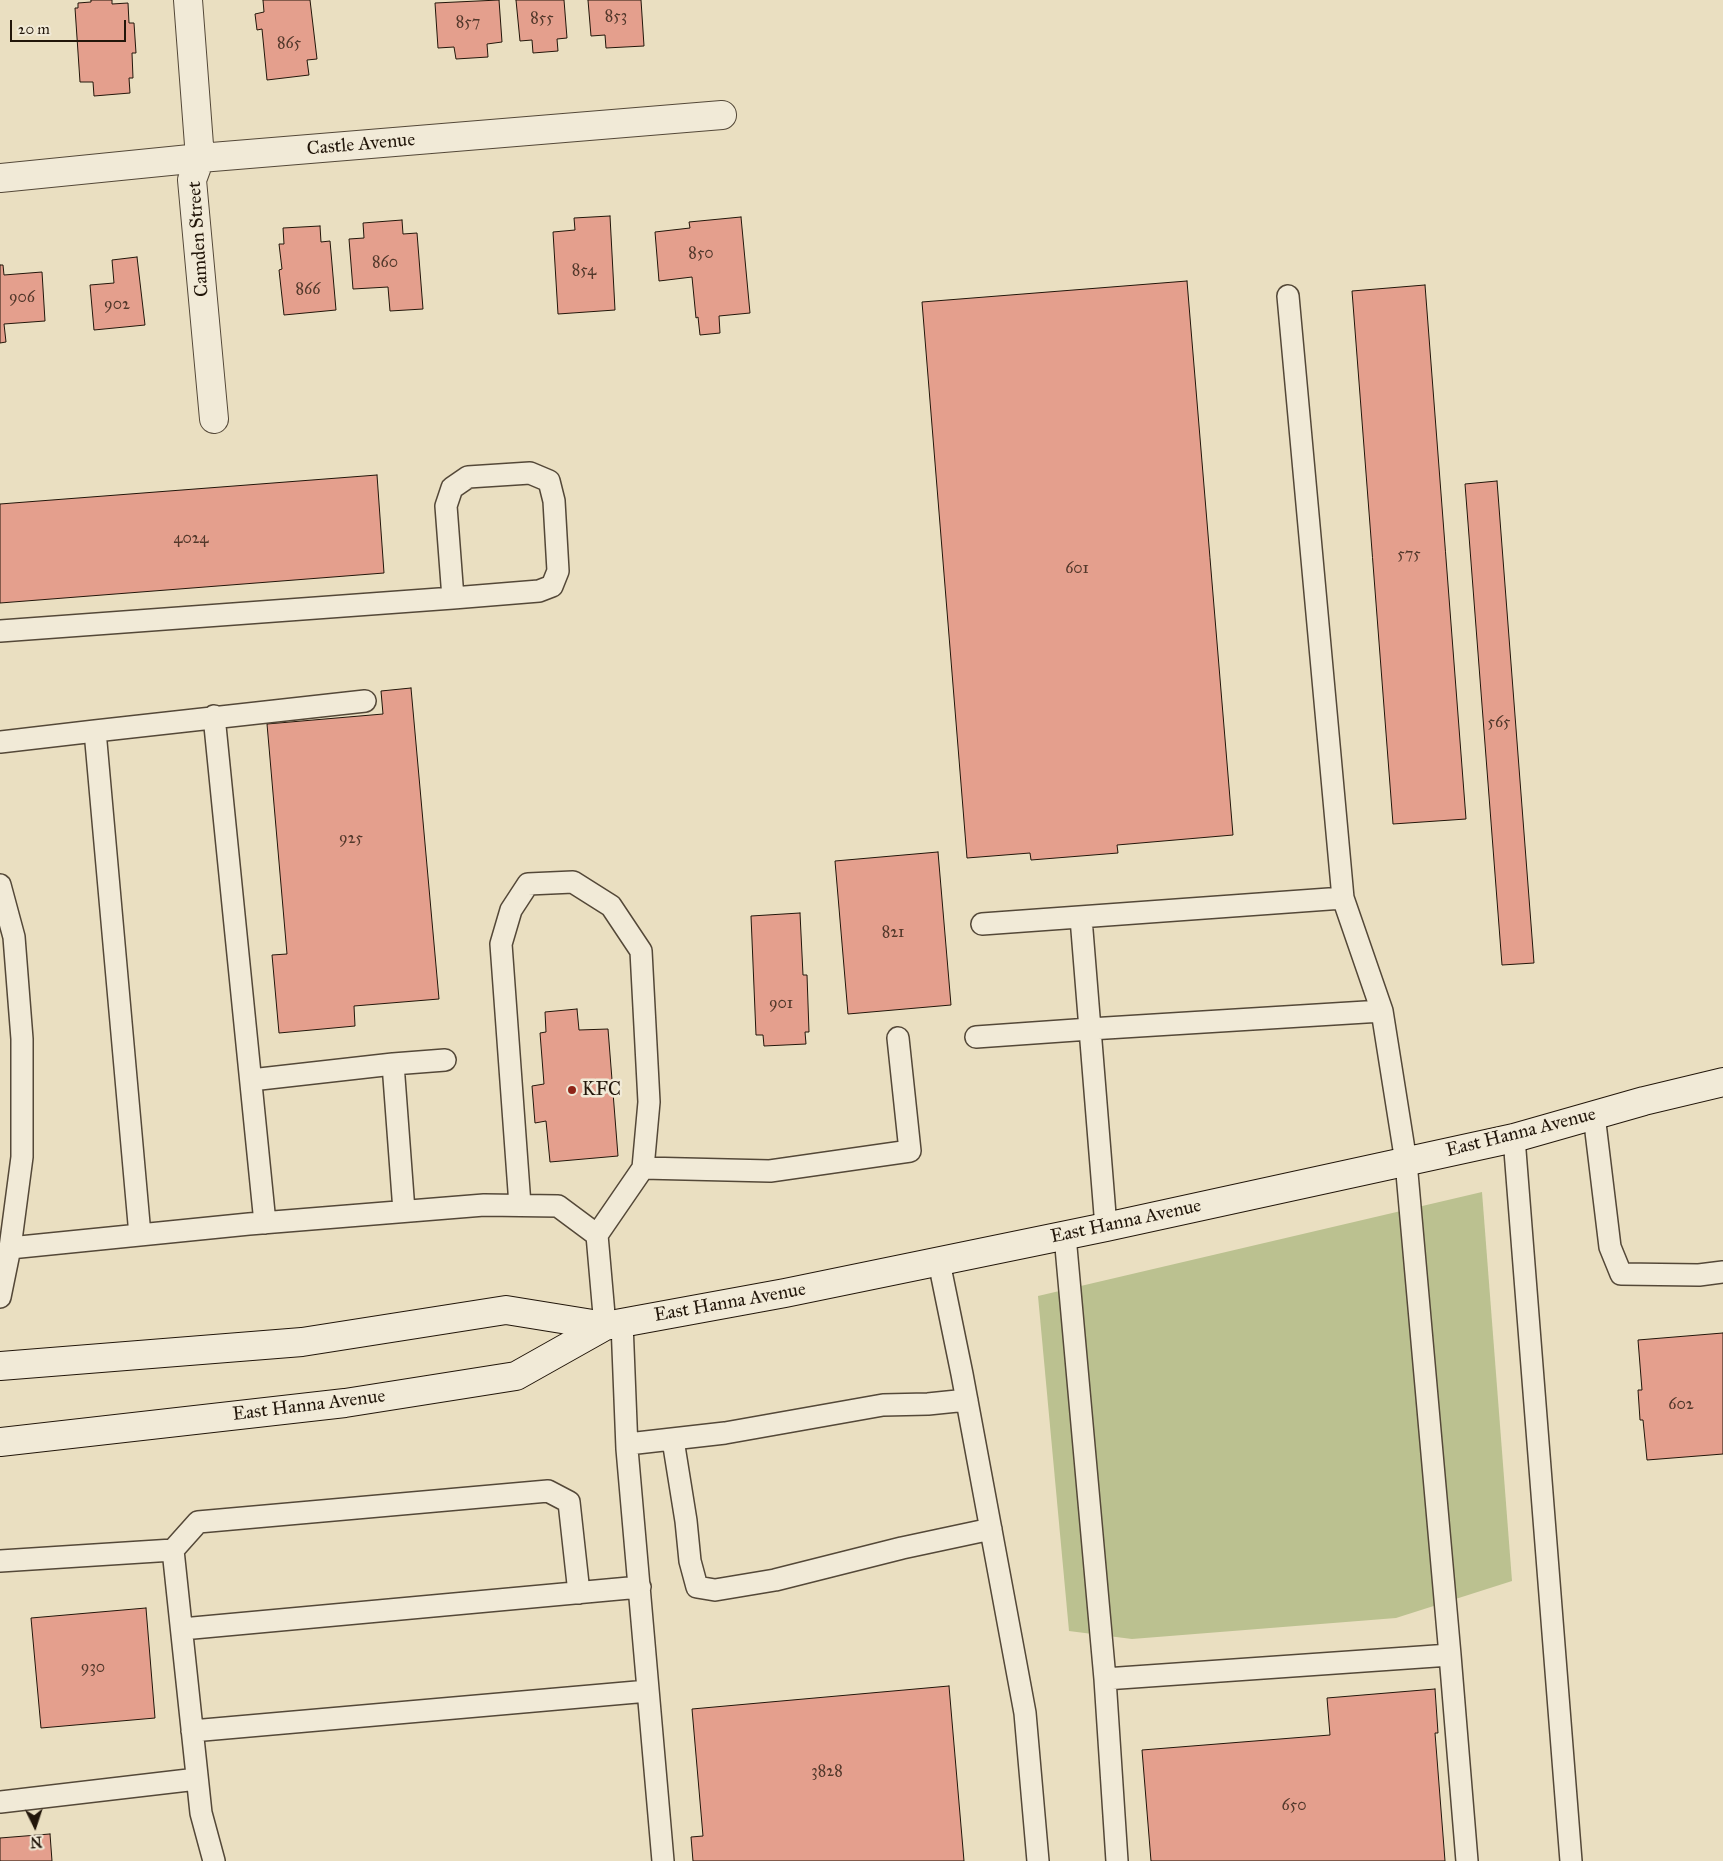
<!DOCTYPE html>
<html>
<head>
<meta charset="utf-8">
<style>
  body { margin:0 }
  #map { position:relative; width:1723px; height:1861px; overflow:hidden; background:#eadfc1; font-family:"IM FELL Great Primer",serif }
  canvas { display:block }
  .north { position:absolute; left:10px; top:1801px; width:50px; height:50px; -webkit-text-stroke:4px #f1ead7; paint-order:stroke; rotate:176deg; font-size:14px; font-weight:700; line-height:20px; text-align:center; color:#22160a }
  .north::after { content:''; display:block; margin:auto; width:18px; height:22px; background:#22160a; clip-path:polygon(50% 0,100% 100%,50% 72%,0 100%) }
  .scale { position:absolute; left:10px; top:20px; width:116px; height:22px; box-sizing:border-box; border:2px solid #22160a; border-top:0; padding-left:6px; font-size:15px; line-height:18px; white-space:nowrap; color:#22160a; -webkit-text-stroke:4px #f1ead7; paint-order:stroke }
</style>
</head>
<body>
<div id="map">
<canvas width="1723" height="1861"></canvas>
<div class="north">N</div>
<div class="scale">20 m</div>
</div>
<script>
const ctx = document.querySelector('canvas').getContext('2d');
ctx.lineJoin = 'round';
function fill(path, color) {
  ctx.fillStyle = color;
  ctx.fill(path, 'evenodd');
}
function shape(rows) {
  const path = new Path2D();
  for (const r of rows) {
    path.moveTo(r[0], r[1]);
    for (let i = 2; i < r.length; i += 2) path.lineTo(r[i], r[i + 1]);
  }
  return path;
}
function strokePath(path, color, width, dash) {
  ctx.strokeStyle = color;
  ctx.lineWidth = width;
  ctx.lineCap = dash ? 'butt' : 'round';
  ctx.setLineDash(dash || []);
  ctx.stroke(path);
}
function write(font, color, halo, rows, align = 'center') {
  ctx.font = font + ' "IM FELL Great Primer",serif';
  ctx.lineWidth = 5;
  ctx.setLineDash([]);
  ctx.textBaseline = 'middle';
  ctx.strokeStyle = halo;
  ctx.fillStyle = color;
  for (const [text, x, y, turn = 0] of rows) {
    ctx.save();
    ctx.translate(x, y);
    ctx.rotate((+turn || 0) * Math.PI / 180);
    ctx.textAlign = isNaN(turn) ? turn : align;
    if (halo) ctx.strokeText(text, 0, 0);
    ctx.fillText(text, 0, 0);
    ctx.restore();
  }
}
fill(shape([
  [1482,1192,1512,1581,1396,1618,1132,1639,1069,1631,1038,1296]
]), '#bbc190');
const building = shape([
  [91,0,112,0,112,4,128,3,129,23,134,23,136,53,132,53,133,78,129,78,130,93,94,96,93,82,80,82,75,8,78,8,78,3,91,2,91,0],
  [263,0,310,0,317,59,307,60,309,75,267,80,262,29,257,30,255,14,264,12,263,0],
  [499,0,502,42,487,44,488,57,456,59,454,47,438,48,435,3,499,0],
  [516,0,564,0,567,38,557,39,558,51,533,53,532,40,520,41,516,0],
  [588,0,641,0,644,46,606,48,605,35,591,36,588,0],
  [610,216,615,310,558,314,553,232,575,230,574,218,610,216],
  [741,217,750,313,719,316,720,333,700,335,698,317,696,318,692,277,659,281,655,232,690,228,689,222,741,217],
  [402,220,403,234,417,233,423,309,390,311,388,287,353,289,349,239,364,238,363,223,402,220],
  [320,226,321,242,330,241,336,310,284,315,279,270,282,269,279,244,284,244,283,228,320,226],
  [137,257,145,325,94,330,90,285,114,283,112,260,137,257],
  [0,265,3,265,4,275,42,272,45,321,4,324,6,342,0,343,0,265],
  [1187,281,1233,835,1117,845,1118,853,1031,860,1030,853,967,858,922,302,1187,281],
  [1425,285,1466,819,1393,824,1352,291,1425,285],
  [377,475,384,573,0,603,0,504,377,475],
  [1497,481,1534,963,1502,965,1465,484,1497,481],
  [411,688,439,999,354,1006,355,1026,279,1033,272,955,287,954,267,724,383,714,381,691,411,688],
  [938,852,951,1005,848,1014,835,861,938,852],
  [800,913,803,975,807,975,809,1032,805,1032,806,1044,764,1046,763,1035,756,1035,751,916,800,913],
  [577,1009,579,1030,608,1029,618,1156,550,1162,546,1121,535,1123,532,1086,544,1084,540,1033,546,1032,545,1012,577,1009],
  [1723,1333,1723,1454,1647,1460,1643,1420,1640,1420,1638,1390,1642,1390,1638,1340,1723,1333],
  [146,1608,155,1718,41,1728,31,1618,146,1608],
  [949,1686,964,1861,693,1861,691,1837,703,1836,692,1709,949,1686],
  [1435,1689,1438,1733,1435,1733,1445,1861,1151,1861,1142,1750,1330,1735,1327,1698,1435,1689],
  [50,1834,52,1861,0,1861,0,1838,50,1834]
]);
fill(building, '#e49f8d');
strokePath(building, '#22160a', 1);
const service = shape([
  [0,631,453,598,539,591,552,586,558,571,554,501,549,481,530,473,468,477,452,488,446,506,453,598],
  [214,716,265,1223],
  [95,731,365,701],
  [0,742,95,731,140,1235],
  [0,885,14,937,22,1039,22,1157,10,1248,0,1297],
  [982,924,1343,898],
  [976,1037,1090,1029,1081,918],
  [393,1064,445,1060],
  [251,1080,393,1064,404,1211],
  [1594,1115,1610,1247,1621,1274,1699,1275,1723,1272],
  [1514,1138,1571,1861],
  [643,1168,770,1171,910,1151,898,1038],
  [520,1205,501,944,511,910,528,884,573,882,611,906,641,951,649,1102,643,1168,597,1235],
  [1106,1227,1090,1029,1382,1011],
  [1065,1236,1105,1679,1450,1655,1406,1162,1382,1011,1343,898,1288,296],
  [10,1248,249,1224,484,1205,558,1206,597,1235,605,1326],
  [939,1262,962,1374,1025,1713,1038,1861],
  [622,1323,627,1449,663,1861],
  [673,1440,686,1521,690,1561,697,1587,715,1590,775,1580,902,1548,991,1529],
  [628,1444,725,1433,883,1405,928,1404,967,1400],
  [173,1550,198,1522,548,1491,569,1502,579,1593],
  [0,1561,173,1550,201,1813,214,1861],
  [182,1629,640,1587],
  [1450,1655,1467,1861],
  [1105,1679,1117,1861],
  [192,1731,648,1691],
  [0,1802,197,1779]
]);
const minor = shape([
  [188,0,200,158,192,180,214,419],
  [0,178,200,158,722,115]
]);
const secondary = shape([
  [0,1366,302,1342,506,1310,605,1326],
  [0,1442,345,1403,516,1376,605,1326,785,1293,1106,1227,1514,1138,1644,1101,1723,1082]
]);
strokePath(service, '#544838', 24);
strokePath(minor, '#544838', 30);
strokePath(secondary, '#22160a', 30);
strokePath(service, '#f1ead7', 21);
strokePath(minor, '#f1ead7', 28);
strokePath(secondary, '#f1ead7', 28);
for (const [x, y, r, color] of [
  [572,1090,5,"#8f2418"]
]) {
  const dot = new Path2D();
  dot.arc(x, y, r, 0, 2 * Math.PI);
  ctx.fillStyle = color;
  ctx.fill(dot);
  strokePath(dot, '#f1ead7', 2);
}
write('16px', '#52382b', null, [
  ["853",616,17],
  ["855",542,19],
  ["857",468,23],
  ["865",289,44],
  ["850",701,254],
  ["860",385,263],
  ["854",584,271],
  ["866",308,290],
  ["906",22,298],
  ["902",117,305],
  ["4024",191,539],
  ["575",1409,555],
  ["601",1077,569],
  ["565",1499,723],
  ["925",351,839],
  ["821",893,933],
  ["901",781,1004],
  ["602",1681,1405],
  ["930",93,1668],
  ["3828",827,1772],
  ["650",1294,1806]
]);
write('19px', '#22160a', '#f1ead7', [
  ["Castle Avenue",361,145,-5],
  ["Camden Street",199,239,-94],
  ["East Hanna Avenue",1521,1133,-14],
  ["East Hanna Avenue",1126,1222,-12],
  ["East Hanna Avenue",730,1303,-10],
  ["East Hanna Avenue",309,1406,-7]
]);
write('19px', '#22160a', '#f1ead7', [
  ["KFC",582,1090]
], 'left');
</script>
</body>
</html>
